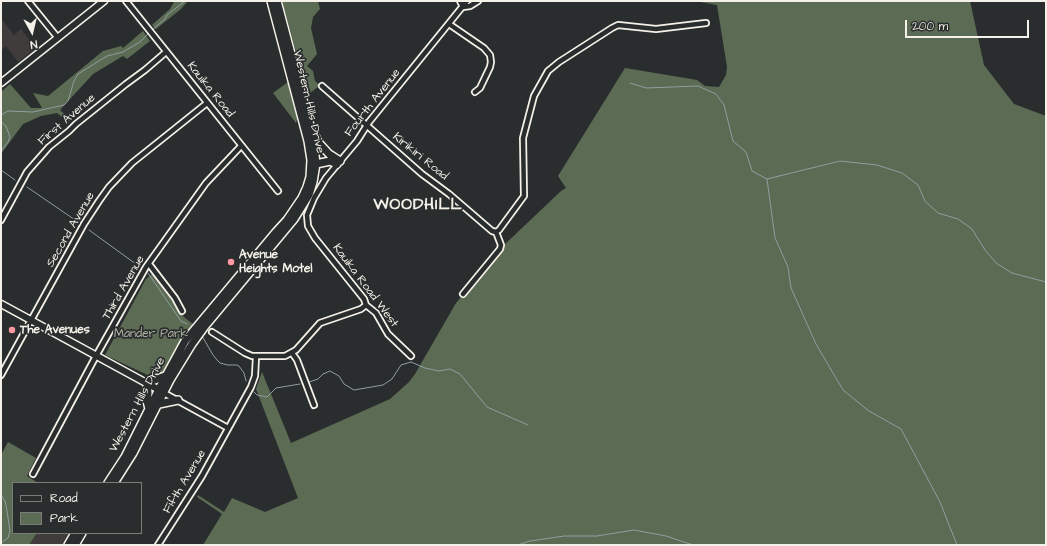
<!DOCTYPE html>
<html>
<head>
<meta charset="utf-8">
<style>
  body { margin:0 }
  #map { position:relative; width:1047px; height:546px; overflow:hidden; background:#2a2d2e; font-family:"Architects Daughter",sans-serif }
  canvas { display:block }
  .frame { position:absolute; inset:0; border:2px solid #f4f1e8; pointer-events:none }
  .legend { position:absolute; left:12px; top:482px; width:130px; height:52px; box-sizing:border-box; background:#2a2d2e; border:1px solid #7b7b78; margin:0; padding:5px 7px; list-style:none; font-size:12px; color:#f4f1e8 }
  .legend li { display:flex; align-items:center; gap:8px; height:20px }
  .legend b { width:20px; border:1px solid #7b7b78 }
  .north { position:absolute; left:12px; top:12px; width:40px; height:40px; -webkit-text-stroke:3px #2a2d2e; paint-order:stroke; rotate:172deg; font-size:11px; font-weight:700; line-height:16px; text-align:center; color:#f4f1e8 }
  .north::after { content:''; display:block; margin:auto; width:14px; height:18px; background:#f4f1e8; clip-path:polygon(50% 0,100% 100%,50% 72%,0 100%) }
  .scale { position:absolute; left:905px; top:20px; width:124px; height:18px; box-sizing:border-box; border:2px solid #f4f1e8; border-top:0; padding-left:5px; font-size:12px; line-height:14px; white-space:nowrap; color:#f4f1e8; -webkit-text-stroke:3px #2a2d2e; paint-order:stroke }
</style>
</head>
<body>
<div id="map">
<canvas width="1047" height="546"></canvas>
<div class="frame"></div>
<ul class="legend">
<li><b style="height:5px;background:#2a2d2e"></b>Road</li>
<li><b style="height:11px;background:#5c6b54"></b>Park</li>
</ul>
<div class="north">N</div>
<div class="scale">200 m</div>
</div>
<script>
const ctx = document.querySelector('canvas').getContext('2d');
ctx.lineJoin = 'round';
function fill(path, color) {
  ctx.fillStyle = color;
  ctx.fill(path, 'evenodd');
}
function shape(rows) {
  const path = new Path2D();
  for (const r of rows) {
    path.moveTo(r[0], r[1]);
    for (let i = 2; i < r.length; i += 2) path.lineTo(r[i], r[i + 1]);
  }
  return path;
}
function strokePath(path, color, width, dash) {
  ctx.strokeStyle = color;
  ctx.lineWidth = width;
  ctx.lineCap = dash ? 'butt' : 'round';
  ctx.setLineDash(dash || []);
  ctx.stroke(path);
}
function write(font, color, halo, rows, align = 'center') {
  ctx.font = font + ' "Architects Daughter",sans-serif';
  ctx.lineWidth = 3.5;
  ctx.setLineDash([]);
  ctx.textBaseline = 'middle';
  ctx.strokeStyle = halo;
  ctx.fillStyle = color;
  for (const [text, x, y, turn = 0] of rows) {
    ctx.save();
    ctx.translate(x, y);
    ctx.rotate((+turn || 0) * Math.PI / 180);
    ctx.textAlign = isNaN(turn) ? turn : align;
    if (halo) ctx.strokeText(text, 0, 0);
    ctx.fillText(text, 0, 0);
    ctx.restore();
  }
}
fill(shape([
  [1,18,14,35,21,29,36,48,18,62,6,46,1,51],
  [37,533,72,533,66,545,29,545]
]), '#403c3c');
fill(shape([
  [173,1,188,1,181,9,156,29,152,25,170,9,174,2],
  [282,1,318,1,320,9,313,17,311,28,317,54,307,66,313,71,315,81,320,85,308,95],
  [695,1,970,1,984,65,1014,104,1046,116,1046,545,203,545,222,514,197,497,198,495,224,512,232,498,265,512,298,498,256,389,262,372,291,443,390,399,409,382,415,374,456,303,502,247,561,191,566,188,558,176,625,68,697,80,705,86,719,87,726,75,727,67,717,5],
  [143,31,150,41,127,59,123,56,93,74,60,110,71,120,68,122,57,113,41,116,23,124,1,154,1,92,2,91,10,84,31,108,42,108,33,93,48,96,103,51,121,46,123,48],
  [288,82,298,116,296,123,273,93],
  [152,274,184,317,194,325,182,340,165,372,157,377,152,377,105,355,146,279],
  [8,442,36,458,27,476,38,483,13,483,13,533,37,533,29,545,1,545,1,455]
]), '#5c6b54');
strokePath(shape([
  [152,30,165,19,167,15,185,1],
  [630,83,646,88,698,86,716,94,724,105,733,141,746,152,752,171,767,179,840,161,877,165,902,173,918,185,925,201,938,213,958,219,972,229,985,250,996,263,1012,273,1046,282],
  [1,115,8,111,33,112,64,105,68,101,74,81,78,74,107,56,123,52,140,42,149,33],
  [1,122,6,126,10,137,8,142,1,151],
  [1,170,15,180],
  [767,179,775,238,788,267,791,288,816,344,843,390,869,411,901,429,940,502,957,545],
  [27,187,78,222],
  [89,230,140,267],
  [148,273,172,308,181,321,187,324],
  [202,336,213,355,217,360,220,363,228,365,237,365,239,366,244,373,246,381],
  [309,382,318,379,323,374,330,371,339,376,344,384,354,390,383,385,392,379,401,365,411,362,425,368,439,371,450,369,460,374,487,407,528,425],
  [254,392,257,395,267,397,276,388,300,384],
  [1,495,5,501,7,511,10,531,8,538,1,543],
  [518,545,530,541,564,536,597,536,634,530,666,536,693,545]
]), '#909ea1', 1);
const minor = shape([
  [28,1,58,38],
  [126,1,278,191],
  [460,1,463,7,470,6,478,1],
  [449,24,484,48,490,55,491,62,490,67,480,88,475,92],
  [322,86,422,174,449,194,492,231,496,232,501,245,500,249,463,294],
  [1,220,27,172,49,147,69,131,76,124,126,84,145,70,166,52],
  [496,232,499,230,524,196,523,138,534,96,548,71,559,62,612,28,618,25,656,29,706,23],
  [149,264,175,298,182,311],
  [212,332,245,353,252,356,285,356,296,350,320,323,361,309,366,305],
  [292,353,297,360,314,405],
  [411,356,388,334,376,313,366,305,364,299,315,238,308,226,307,215,314,198,326,178,357,141,369,122,467,1],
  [1,375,84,224,99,201,109,187,132,163,207,103],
  [164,393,228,428],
  [33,474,96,356,146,267,206,183,241,146],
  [158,545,202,476,251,387,255,376,256,357]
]);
const secondary = shape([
  [1,83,104,1],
  [1,304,161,391]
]);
const trunk = shape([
  [314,134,319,143,329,154,340,161],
  [316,164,330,161,337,164],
  [159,404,178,400],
  [149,409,147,401,148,393,147,383,165,376],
  [108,483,125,457,159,389,185,341,276,232,287,220,302,198,307,187,310,177,311,160,308,141,271,1],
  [114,483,133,453,170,380,192,344,205,326,294,219,309,195,313,182,316,164,313,137,277,1],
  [68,545,75,533],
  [75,545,82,533]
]);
strokePath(minor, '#f4f1e8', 8);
strokePath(secondary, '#f4f1e8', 9);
strokePath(trunk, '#f4f1e8', 10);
strokePath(minor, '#2a2d2e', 4.5);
strokePath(secondary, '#2a2d2e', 6);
strokePath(trunk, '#2a2d2e', 7);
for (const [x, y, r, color] of [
  [231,262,4,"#ff9aa2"],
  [12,330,4,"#ff9aa2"]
]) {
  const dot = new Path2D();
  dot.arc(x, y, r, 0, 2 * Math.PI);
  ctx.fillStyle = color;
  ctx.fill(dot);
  strokePath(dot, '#2a2d2e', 1.5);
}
write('12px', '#f4f1e8', '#2a2d2e', [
  ["Kauika Road",210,90,51],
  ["Western Hills Drive",308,102,77],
  ["Fourth Avenue",373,103,-52],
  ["First Avenue",67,120,-41],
  ["Kirikiri Road",420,157,39],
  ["Second Avenue",71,230,-60],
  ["Kauika Road West",365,286,53],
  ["Third Avenue",124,288,-60],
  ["Western Hills Drive",138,405,-62],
  ["Fifth Avenue",185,482,-59]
]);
write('bold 12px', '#f4f1e8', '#2a2d2e', [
  ["Avenue",239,255],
  ["Heights Motel",239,269],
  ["The Avenues",20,330]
], 'left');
write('12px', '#b0b5a5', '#2a2d2e', [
  ["Mander Park",151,334]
]);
ctx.letterSpacing = '1px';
write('bold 16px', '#f4f1e8', '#2a2d2e', [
  ["WOODHILL",418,206]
]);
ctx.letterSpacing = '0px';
</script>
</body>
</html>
